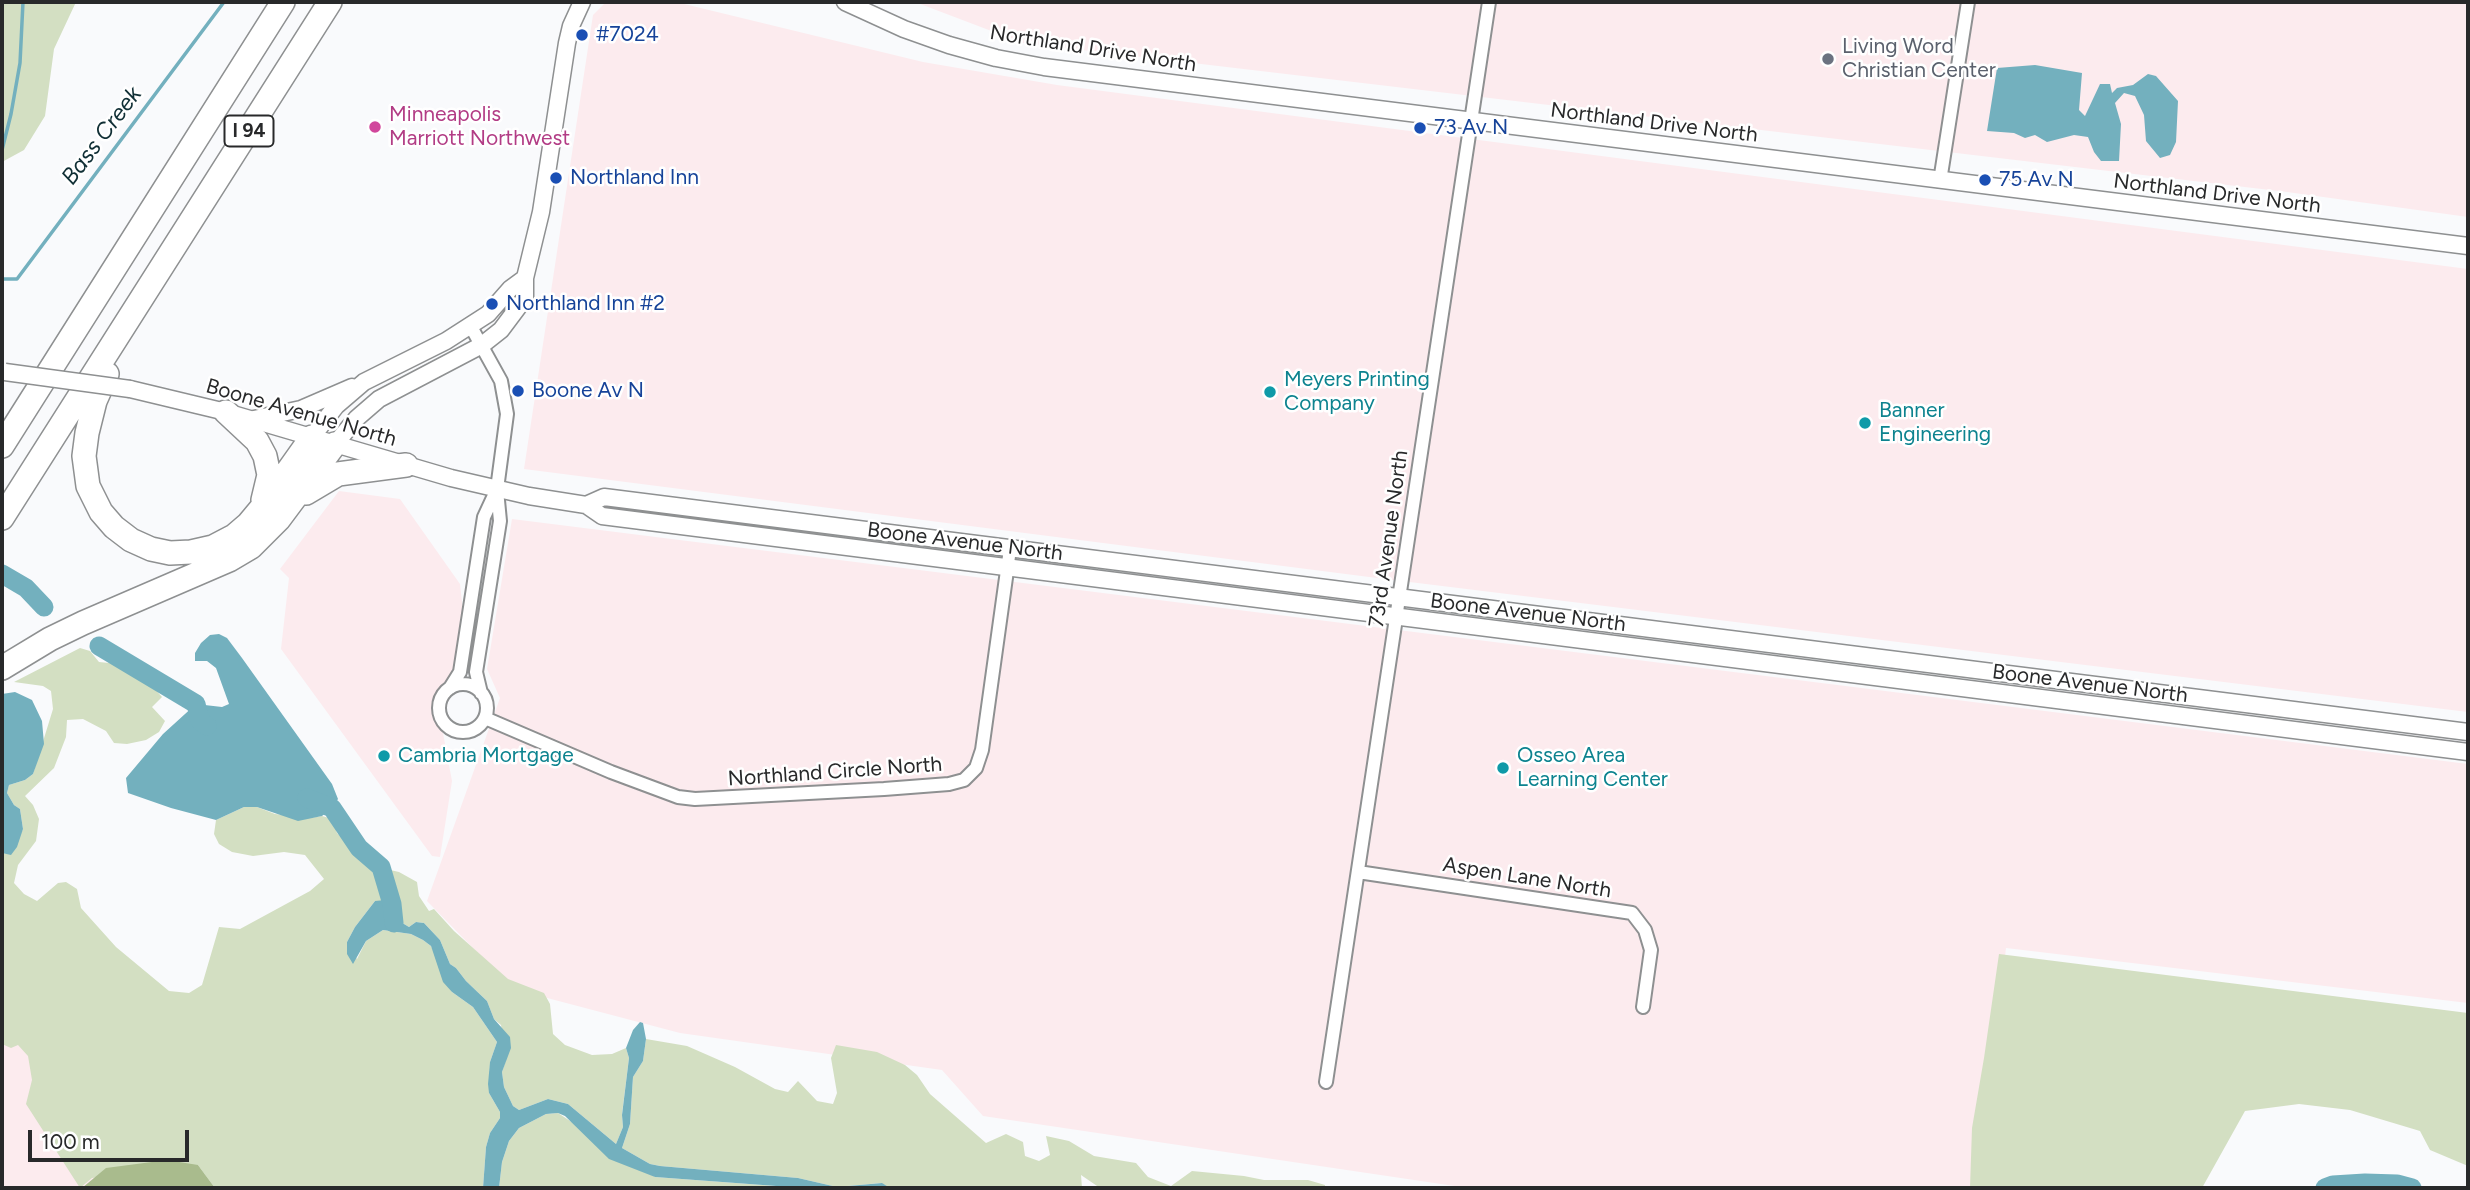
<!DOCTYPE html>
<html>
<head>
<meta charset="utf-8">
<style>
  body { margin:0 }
  #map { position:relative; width:2470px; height:1190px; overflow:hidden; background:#f9fafc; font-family:Figtree,sans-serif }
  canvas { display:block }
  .frame { position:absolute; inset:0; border:4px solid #28292a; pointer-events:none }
  .scale { position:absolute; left:28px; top:1130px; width:161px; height:32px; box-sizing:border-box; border:4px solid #28292a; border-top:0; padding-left:9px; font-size:21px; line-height:24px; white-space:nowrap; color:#28292a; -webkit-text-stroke:5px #fff; paint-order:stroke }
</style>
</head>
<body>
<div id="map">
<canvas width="2470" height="1190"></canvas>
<div class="frame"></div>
<div class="scale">100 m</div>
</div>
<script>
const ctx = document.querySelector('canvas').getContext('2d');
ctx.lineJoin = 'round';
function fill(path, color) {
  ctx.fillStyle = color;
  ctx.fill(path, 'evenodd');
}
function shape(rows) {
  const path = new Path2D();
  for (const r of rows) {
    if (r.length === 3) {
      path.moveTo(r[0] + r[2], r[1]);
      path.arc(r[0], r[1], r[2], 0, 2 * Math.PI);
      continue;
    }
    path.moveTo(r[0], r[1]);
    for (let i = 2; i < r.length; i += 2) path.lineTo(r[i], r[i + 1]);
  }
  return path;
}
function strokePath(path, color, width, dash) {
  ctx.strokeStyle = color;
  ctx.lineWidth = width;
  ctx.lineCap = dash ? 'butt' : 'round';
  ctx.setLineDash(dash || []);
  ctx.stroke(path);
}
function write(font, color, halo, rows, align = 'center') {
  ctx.font = font + ' Figtree,sans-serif';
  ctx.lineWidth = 5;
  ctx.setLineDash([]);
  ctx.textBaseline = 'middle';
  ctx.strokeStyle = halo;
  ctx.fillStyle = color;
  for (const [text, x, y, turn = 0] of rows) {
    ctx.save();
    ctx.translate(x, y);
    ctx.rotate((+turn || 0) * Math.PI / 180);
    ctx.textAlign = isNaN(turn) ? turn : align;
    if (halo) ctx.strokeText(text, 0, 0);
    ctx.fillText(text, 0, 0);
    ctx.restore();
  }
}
fill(shape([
  [606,2,676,2,923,62,1057,85,2468,269,2468,712,1377,578,524,469,593,15],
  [915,2,2468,2,2468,217,2287,192,1023,43],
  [339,491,400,499,460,584,463,611,455,666,452,675,435,693,432,706,433,714,443,733,452,781,440,857,432,856,281,649,289,578,280,569],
  [512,519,2468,764,2468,1003,2006,948,1977,1188,1468,1188,983,1116,942,1070,680,1033,513,989,427,901,500,698,487,669],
  [2,1018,128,1188,2,1188]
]), '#fcebee');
fill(shape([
  [2,2,76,2,54,49,45,116,24,150,2,162],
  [80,648,90,651,99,662,119,664,154,688,162,697,152,707,165,721,159,732,146,740,127,744,114,743,106,731,83,719,67,720,66,737,54,768,25,796,33,805,39,819,36,841,18,865,14,883,24,894,37,901,58,883,66,882,77,889,81,908,116,947,169,991,189,993,202,985,219,927,240,929,310,891,324,879,305,855,284,852,253,856,232,852,219,844,214,834,216,820,244,807,257,807,275,814,310,818,322,816,333,819,337,833,375,869,386,901,375,901,355,927,347,942,357,959,366,941,383,930,411,934,423,940,431,946,452,992,473,1007,497,1042,490,1062,489,1093,500,1112,500,1118,490,1133,486,1147,483,1188,215,1188,198,1165,92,1178,80,1188,26,1104,32,1080,28,1056,18,1045,11,1048,2,1044,2,853,11,854,23,829,20,809,14,805,7,793,9,785,25,780,33,774,53,709,51,691,43,686,14,682],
  [386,869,399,872,417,882,419,896,429,911,434,909,454,931,508,979,544,993,550,1004,553,1034,565,1045,592,1055,612,1054,626,1048,629,1058,622,1114,623,1127,616,1144,568,1104,548,1099,519,1110,513,1106,504,1087,502,1072,506,1060,501,1025,494,1019,487,1001,466,981,456,968,450,964,440,940,424,923,416,922,409,927,399,921,396,899],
  [1999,954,2468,1013,2468,1166,2430,1150,2420,1131,2350,1110,2299,1104,2245,1111,2202,1188,1970,1188,1972,1128,1984,1058],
  [646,1039,687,1046,735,1067,775,1089,788,1092,798,1081,817,1101,833,1104,837,1093,831,1058,836,1045,877,1052,905,1065,917,1075,930,1094,986,1143,1006,1134,1023,1142,1025,1156,1039,1161,1050,1155,1046,1136,1069,1141,1094,1156,1136,1163,1148,1177,1171,1186,1192,1171,1244,1176,1264,1180,1308,1180,1325,1185,1325,1188,1100,1188,1081,1175,1082,1188,917,1188,911,1186,890,1188,881,1183,837,1187,798,1178,660,1166,650,1164,622,1148,630,1124,633,1077,643,1061],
  [558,1113,655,1177,803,1188,499,1188,502,1162,509,1141,519,1128,546,1114]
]), '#d3dfc2');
fill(shape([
  [167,1160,198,1165,215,1188,82,1188,106,1168]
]), '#a9bb8d');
fill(shape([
  [2035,65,2082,73,2079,110,2085,116,2100,84,2110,84,2112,93,2117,88,2133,85,2148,74,2156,76,2178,101,2176,142,2170,155,2160,158,2146,141,2144,115,2135,96,2124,93,2115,103,2121,124,2119,161,2101,161,2094,152,2088,137,2074,135,2047,142,2035,135,2025,138,2014,133,1987,131,1997,68],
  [219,634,227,638,242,658,332,784,338,799,332,808,322,816,298,821,257,807,244,807,216,820,171,808,128,793,126,778,163,734,196,704,222,707,229,704,216,668,207,661,195,661,195,653,201,643,210,635],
  [15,692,32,700,42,721,44,744,33,774,25,780,9,785,7,793,14,805,20,809,23,829,17,847,11,855,2,853,2,694],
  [396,899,399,921,409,927,416,922,424,923,440,940,450,964,456,968,466,981,487,1001,494,1019,510,1037,511,1048,502,1072,504,1087,513,1106,519,1110,548,1099,568,1104,616,1144,623,1127,622,1115,629,1058,626,1048,633,1030,640,1022,643,1023,646,1039,643,1061,633,1077,630,1124,622,1148,650,1164,660,1166,798,1178,837,1187,882,1183,890,1188,803,1188,655,1177,609,1159,565,1116,558,1113,546,1114,519,1128,509,1141,502,1162,499,1188,483,1188,486,1147,490,1133,500,1118,500,1112,489,1093,488,1084,490,1062,497,1042,473,1007,452,992,443,982,431,946,423,940,411,934,383,930,366,941,353,964,347,954,347,942,355,927,375,901]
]), '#73b0be');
strokePath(shape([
  [2,150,11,114,20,63,23,2],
  [2,279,17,279,224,2]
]), '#73b0be', 3.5);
strokePath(shape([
  [2,574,26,588,44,607],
  [99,646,196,704,200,721,207,726],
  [307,798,332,808,359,848,381,867,392,904,394,923],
  [2325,1188,2333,1185,2365,1183,2397,1184,2412,1188]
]), '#73b0be', 19);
const minor = shape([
  [1940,181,1968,2],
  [463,708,24],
  [450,688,460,672,484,517,497,489,507,414,501,381,470,325],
  [481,693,476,672,500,521,497,490],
  [485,718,611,772,678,797,695,799,884,789,949,784,964,780,976,768,982,750,1010,549],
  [1358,872,1632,913,1645,930,1651,950,1643,1007],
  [1326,1082,1489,2]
]);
const tertiary = shape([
  [845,2,904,29,949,45,996,58,1044,67,2468,246],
  [130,389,226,412,451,478,529,496,586,505,602,516,2468,752],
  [254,419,301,409,352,387],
  [312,437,336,406,364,382,446,341,488,314,510,289,525,278],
  [335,444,357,418,379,399,482,345,501,330,525,298,525,278,541,212,567,43,571,26,582,2],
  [586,505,604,497,2468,732]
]);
const motorway = shape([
  [107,374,95,401,87,433,84,456,88,486,101,512,114,527,131,540,151,549,170,553,191,552,213,547,234,536,248,524,263,506,312,437],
  [226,412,257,441,265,456,269,475,263,500],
  [2,446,283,2],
  [306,493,338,474,406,465],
  [2,518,330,2],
  [2,668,50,639,83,623,229,560,251,547,279,519,335,444]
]);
strokePath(minor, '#8e9091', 16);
strokePath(tertiary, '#8e9091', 19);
strokePath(motorway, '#8e9091', 26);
strokePath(minor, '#fff', 12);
strokePath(tertiary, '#fff', 16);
strokePath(motorway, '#fff', 23);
const tertiaryBridge = shape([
  [5,372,130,389]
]);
strokePath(tertiaryBridge, '#8e9091', 19, []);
strokePath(tertiaryBridge, '#fff', 16);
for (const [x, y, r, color] of [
  [582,35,7,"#1a4fb4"],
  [1828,59,7,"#6b7280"],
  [375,127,7,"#d1479c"],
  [1420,128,7,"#1a4fb4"],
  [556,178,7,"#1a4fb4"],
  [1985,180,7,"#1a4fb4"],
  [492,304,7,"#1a4fb4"],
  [518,391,7,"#1a4fb4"],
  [1270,392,7,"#0f9aa8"],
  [1865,423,7,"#0f9aa8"],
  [384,756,7,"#0f9aa8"],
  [1503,768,7,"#0f9aa8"]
]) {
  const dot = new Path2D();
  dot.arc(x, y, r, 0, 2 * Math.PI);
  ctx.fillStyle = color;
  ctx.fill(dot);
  strokePath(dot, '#fff', 2.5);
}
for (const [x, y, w] of [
  [249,131,49]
]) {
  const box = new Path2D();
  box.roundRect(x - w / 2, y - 15.5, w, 31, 5);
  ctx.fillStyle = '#fff';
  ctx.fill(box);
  strokePath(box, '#28292a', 2);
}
write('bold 19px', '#28292a', null, [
  ["I 94",249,131]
]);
write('21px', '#164399', '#fff', [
  ["#7024",596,35],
  ["73 Av N",1434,128],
  ["Northland Inn",570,178],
  ["75 Av N",1999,180],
  ["Northland Inn #2",506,304],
  ["Boone Av N",532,391]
], 'left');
write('21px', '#5b616d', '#fff', [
  ["Living Word",1842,47],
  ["Christian Center",1842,71]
], 'left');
write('21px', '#28292a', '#fff', [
  ["Northland Drive North",1093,49,9],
  ["Northland Drive North",1654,123,7],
  ["Northland Drive North",2217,194,7],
  ["Boone Avenue North",301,413,16],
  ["73rd Avenue North",1389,539,-82],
  ["Boone Avenue North",965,542,7],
  ["Boone Avenue North",1528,613,7],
  ["Boone Avenue North",2090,684,7],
  ["Northland Circle North",835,772,-4],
  ["Aspen Lane North",1527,878,9]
]);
write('21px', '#b23c85', '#fff', [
  ["Minneapolis",389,115],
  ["Marriott Northwest",389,139]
], 'left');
write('21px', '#0d838f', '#fff', [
  ["Meyers Printing",1284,380],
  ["Company",1284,404],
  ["Banner",1879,411],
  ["Engineering",1879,435],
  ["Cambria Mortgage",398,756],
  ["Osseo Area",1517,756],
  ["Learning Center",1517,780]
], 'left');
write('italic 23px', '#102f35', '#fff', [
  ["Bass Creek",102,136,-53]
]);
</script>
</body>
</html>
